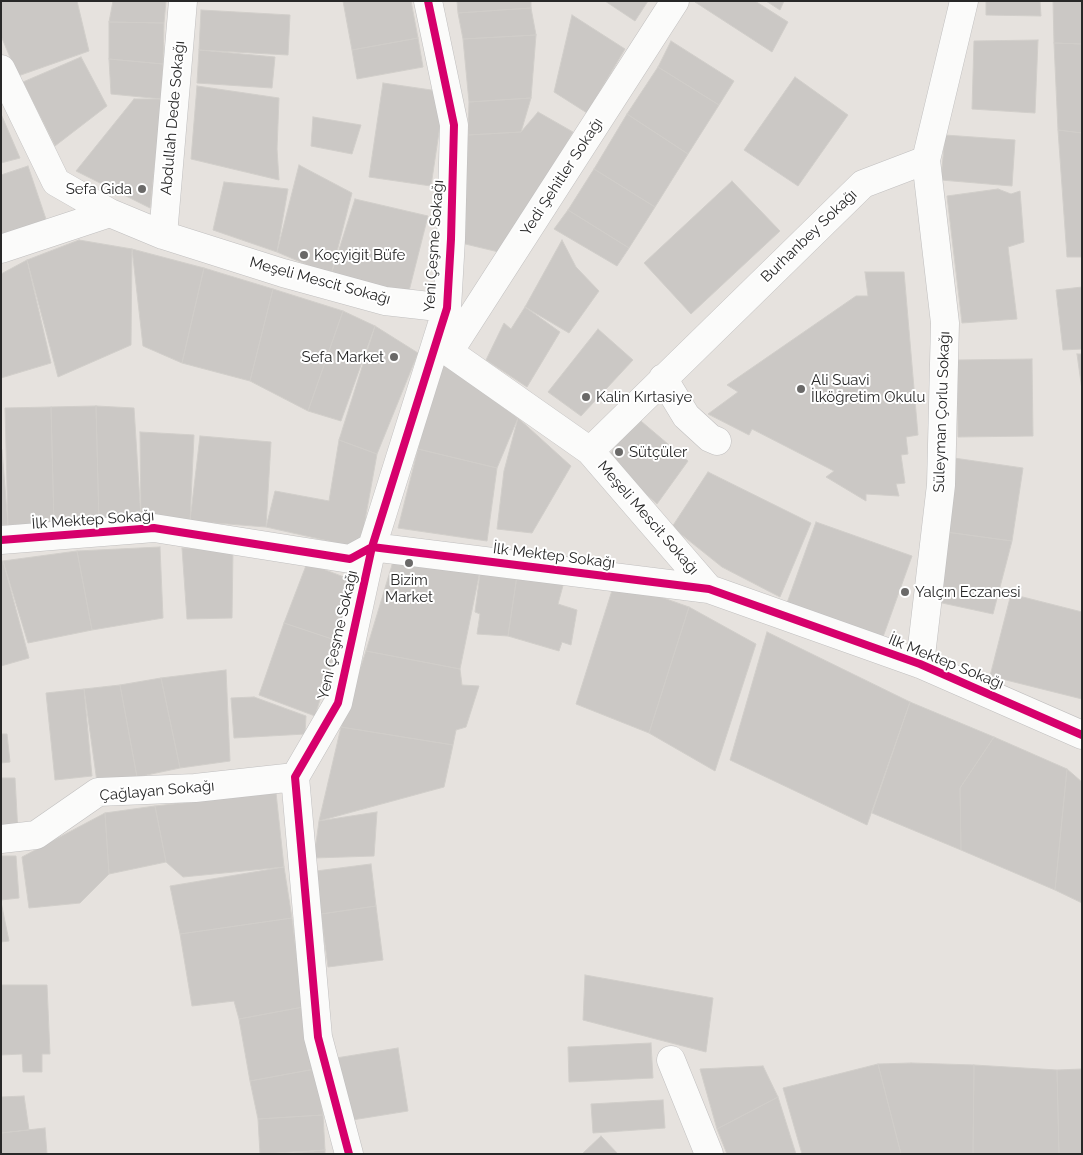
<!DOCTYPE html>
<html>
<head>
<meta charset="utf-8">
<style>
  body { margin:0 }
  #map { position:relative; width:1083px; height:1155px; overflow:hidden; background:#e6e2de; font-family:Raleway,sans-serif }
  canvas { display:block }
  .frame { position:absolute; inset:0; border:2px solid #282828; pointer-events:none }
</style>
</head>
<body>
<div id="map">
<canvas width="1083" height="1155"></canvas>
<div class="frame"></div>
</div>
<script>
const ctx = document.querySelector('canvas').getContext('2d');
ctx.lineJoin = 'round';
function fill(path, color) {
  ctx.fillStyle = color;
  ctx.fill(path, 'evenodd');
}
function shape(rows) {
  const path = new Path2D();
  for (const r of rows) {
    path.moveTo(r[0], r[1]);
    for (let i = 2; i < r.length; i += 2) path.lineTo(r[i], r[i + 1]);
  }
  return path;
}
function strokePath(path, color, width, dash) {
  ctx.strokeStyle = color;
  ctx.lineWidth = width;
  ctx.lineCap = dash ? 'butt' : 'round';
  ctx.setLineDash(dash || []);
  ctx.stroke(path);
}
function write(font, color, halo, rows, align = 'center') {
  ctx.font = font + ' Raleway,sans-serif';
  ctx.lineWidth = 4;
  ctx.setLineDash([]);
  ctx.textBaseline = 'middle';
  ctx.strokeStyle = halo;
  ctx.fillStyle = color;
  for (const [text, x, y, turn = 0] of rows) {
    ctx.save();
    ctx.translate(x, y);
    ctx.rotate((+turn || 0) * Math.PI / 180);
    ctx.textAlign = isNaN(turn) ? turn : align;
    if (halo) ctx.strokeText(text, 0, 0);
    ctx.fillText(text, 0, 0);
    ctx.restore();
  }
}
const building = shape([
  [1,1,77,1,89,51,18,76,1,36,1,1],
  [113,1,166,1,164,23,109,22,113,1],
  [343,1,411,1,418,38,352,50,343,1],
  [457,1,531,1,531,8,458,13,457,1],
  [605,1,648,1,635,21,605,1],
  [755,1,788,22,772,52,695,2,755,1],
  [766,1,784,1,780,10,766,1],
  [986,1,1040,1,1041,16,986,15,986,1],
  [1053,1,1082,1,1082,44,1054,43,1053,1],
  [531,8,536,35,463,39,458,13,531,8],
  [201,10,290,15,288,55,199,50,201,10],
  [572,15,625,49,587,113,554,92,572,15],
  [109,22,164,23,163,64,109,59,109,22],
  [536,35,531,98,469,102,463,39,536,35],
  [418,38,423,67,357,79,352,50,418,38],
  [1038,40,1035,113,972,109,974,41,1038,40],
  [671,41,734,81,719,105,658,67,671,41],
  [1054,43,1082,44,1082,133,1058,130,1054,43],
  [199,50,275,57,272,88,197,83,199,50],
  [81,57,107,106,55,146,23,82,81,57],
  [109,59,163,64,162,99,111,94,109,59],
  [658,67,719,105,688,154,627,114,658,67],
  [795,77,848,115,798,186,744,150,795,77],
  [383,83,445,92,431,186,369,177,383,83],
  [197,86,279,98,277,149,279,180,191,159,197,86],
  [531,98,521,132,468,135,469,102,531,98],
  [134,99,162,99,150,208,76,171,134,99],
  [538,112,573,132,507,254,457,242,468,135,521,132,538,112],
  [1,114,20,158,1,163,1,114],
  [627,114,688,154,655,207,594,169,627,114],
  [313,117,361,125,352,154,311,146,313,117],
  [1058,130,1082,133,1082,257,1067,257,1058,130],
  [945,135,1015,140,1012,186,941,180,945,135],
  [299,165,352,193,331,275,277,252,299,165],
  [28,166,48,225,1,244,1,175,28,166],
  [594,169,655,207,629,248,568,210,594,169],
  [732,181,780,231,691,314,644,263,732,181],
  [224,182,288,189,277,252,213,230,224,182],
  [998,189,1011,194,1020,191,1024,242,1008,247,1017,319,962,323,947,196,998,189],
  [355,199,428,216,408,295,331,275,355,199],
  [568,210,629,248,617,266,554,229,568,210],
  [79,240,132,249,131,345,58,377,27,260,79,240],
  [562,240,576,267,599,291,569,333,525,307,562,240],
  [132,249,204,268,182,363,143,346,132,249],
  [27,260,51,363,1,378,1,274,27,260],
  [204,268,273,289,250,381,182,363,204,268],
  [865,272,904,272,918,435,906,437,908,454,901,455,905,483,896,484,899,496,866,494,866,501,826,477,834,471,752,429,749,435,708,414,738,392,727,385,856,296,868,296,865,272],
  [1082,287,1082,349,1063,350,1056,290,1082,287],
  [273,289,343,311,308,411,250,381,273,289],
  [525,307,560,332,527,387,486,360,504,323,511,329,525,307],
  [343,311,375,326,341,421,308,411,343,311],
  [375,326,418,353,377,454,339,440,375,326],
  [598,329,633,360,581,416,548,392,598,329],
  [1077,354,1082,354,1082,390,1077,354],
  [1032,359,1033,436,958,437,957,360,1032,359],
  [440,361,518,418,497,468,418,449,440,361],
  [96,406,99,523,54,524,51,407,96,406],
  [96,406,134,408,141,519,99,523,96,406],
  [51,407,54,524,8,525,5,408,51,407],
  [635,416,688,461,657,504,607,459,635,416],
  [518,418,571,466,532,533,497,529,504,471,518,418],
  [140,432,194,435,190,521,141,519,140,432],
  [200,436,271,442,266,527,190,521,200,436],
  [339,440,377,454,360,548,266,527,275,491,329,501,339,440],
  [418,449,497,468,487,541,398,528,418,449],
  [2,450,8,525,1,525,1,450,2,450],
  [954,458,1023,468,1012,541,946,532,954,458],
  [708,472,811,523,780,597,722,567,672,527,708,472],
  [816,522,912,556,883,637,787,603,816,522],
  [946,532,1012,541,993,614,933,601,946,532],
  [160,547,163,618,92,630,77,551,160,547],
  [182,548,233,549,232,618,187,619,182,548],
  [77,551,92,630,28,643,3,561,77,551],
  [395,555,481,566,460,669,366,651,395,555],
  [1,561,3,561,29,658,1,666,1,561],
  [307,563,357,582,338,641,284,623,307,563],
  [481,566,518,569,508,636,477,634,480,614,475,612,481,566],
  [518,569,565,578,558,604,577,610,571,645,562,642,559,651,508,636,518,569],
  [615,581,689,607,649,733,576,704,615,581],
  [1011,594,1082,612,1082,699,990,676,1011,594],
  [689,607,756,644,715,771,649,733,689,607],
  [284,623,338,641,315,716,259,695,284,623],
  [767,632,910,702,867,825,730,760,767,632],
  [366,651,460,669,462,685,479,686,466,727,456,730,453,745,341,727,366,651],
  [226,670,230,761,180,768,161,678,226,670],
  [161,678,180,768,137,777,120,685,161,678],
  [120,685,137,777,97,782,84,689,120,685],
  [84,689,92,776,55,780,46,693,84,689],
  [254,697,306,716,305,734,234,738,231,698,254,697],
  [910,702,994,737,960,788,961,850,872,813,910,702],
  [341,727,453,745,444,787,319,821,341,727],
  [1,734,7,734,10,762,1,763,1,734],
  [994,737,1067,769,1055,890,961,850,960,788,994,737],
  [1067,769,1082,782,1082,903,1055,890,1067,769],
  [1,778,15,778,18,833,1,834,1,778],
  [276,793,284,867,183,877,166,862,155,806,276,793],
  [155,806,166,862,109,874,105,813,155,806],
  [377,812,374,856,314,858,319,821,377,812],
  [105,813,109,874,80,903,29,908,22,857,105,813],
  [1,856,16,856,19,898,1,900,1,856],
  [371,864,376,906,321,914,316,871,371,864],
  [284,867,292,918,180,934,170,886,284,867],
  [1,902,9,941,1,942,1,902],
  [376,906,383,960,328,967,321,914,376,906],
  [292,918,303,1007,239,1019,234,1001,192,1006,180,934,292,918],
  [585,975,713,998,706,1052,583,1020,585,975],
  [1,985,47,985,50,1054,42,1054,42,1072,23,1072,22,1054,1,1055,1,985],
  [303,1007,315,1069,250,1081,239,1019,303,1007],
  [651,1043,653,1078,569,1082,568,1047,651,1043],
  [398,1048,408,1111,346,1121,336,1058,398,1048],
  [911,1063,974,1065,973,1154,901,1154,878,1064,911,1063],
  [878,1064,901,1154,802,1154,783,1088,878,1064],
  [974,1065,1057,1070,1059,1154,973,1154,974,1065],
  [763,1066,778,1097,717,1129,700,1069,763,1066],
  [315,1069,323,1115,258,1119,250,1081,315,1069],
  [1082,1069,1082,1154,1059,1154,1057,1070,1082,1069],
  [24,1096,29,1130,1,1133,1,1097,24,1096],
  [778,1097,796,1154,727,1154,717,1129,778,1097],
  [663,1100,665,1128,593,1133,591,1104,663,1100],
  [323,1115,325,1150,260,1154,258,1119,323,1115],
  [45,1128,47,1154,1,1154,1,1133,45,1128],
  [601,1136,618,1154,582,1154,601,1136],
  [325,1150,325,1154,282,1154,325,1150]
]);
fill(building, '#cbc8c5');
strokePath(building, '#d1ceca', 1);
const minor = shape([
  [1,69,56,182,110,213,163,235,283,273,385,301,447,308,449,352,590,451,709,589],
  [163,235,183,1],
  [1,249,110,213],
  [449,352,675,1],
  [663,378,686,416,710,438,717,441],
  [590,451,863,184,926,160,964,1],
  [1,540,154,528,350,559,372,547,709,589,920,664,1082,735],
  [920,664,941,485,945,323,926,160],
  [1,839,36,835,98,792,195,788,295,777],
  [671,1060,709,1154],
  [349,1154,318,1037,295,777,338,703,372,547,447,308,451,239,454,125,428,1]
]);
strokePath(minor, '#c0bfbf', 29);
strokePath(minor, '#fbfbfa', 28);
strokePath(shape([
  [1,540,154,528,350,559,372,547,709,589,920,664,1082,735],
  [349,1154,318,1037,295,777,338,703,372,547,447,308,451,239,454,125,428,1]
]), '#d6006c', 8);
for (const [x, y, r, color] of [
  [142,189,5,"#6a6968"],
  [304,255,5,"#6a6968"],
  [394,357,5,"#6a6968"],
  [801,389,5,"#6a6968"],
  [586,397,5,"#6a6968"],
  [619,452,5,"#6a6968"],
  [409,563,5,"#6a6968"],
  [905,592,5,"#6a6968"]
]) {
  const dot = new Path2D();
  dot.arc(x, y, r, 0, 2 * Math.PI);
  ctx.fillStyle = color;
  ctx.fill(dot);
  strokePath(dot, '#fff', 2);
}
write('15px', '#282828', '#fff', [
  ["Abdullah Dede Sokağı",173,118,-85],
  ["Yedi Şehitler Sokağı",562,177,-57],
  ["Burhanbey Sokağı",809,236,-44],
  ["Yeni Çeşme Sokağı",434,246,-86],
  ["Meşeli Mescit Sokağı",320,281,15],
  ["Süleyman Çorlu Sokağı",942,412,-88],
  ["Meşeli Mescit Sokağı",648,518,49],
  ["İlk Mektep Sokağı",93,520,-4],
  ["İlk Mektep Sokağı",554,556,7],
  ["Yeni Çeşme Sokağı",338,635,-77],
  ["İlk Mektep Sokağı",946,662,22],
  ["Çağlayan Sokağı",157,791,-5]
]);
write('15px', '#282828', '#fff', [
  ["Sefa Gida",132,189,"right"],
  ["Koçyiğit Büfe",314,255],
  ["Sefa Market",384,357,"right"],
  ["Ali Suavi",811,380],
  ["İlköğretim Okulu",811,397],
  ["Kalin Kırtasiye",596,397],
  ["Sütçüler",629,452],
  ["Bizim",409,580,"center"],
  ["Market",409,597,"center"],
  ["Yalçın Eczanesi",915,592]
], 'left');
</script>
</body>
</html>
